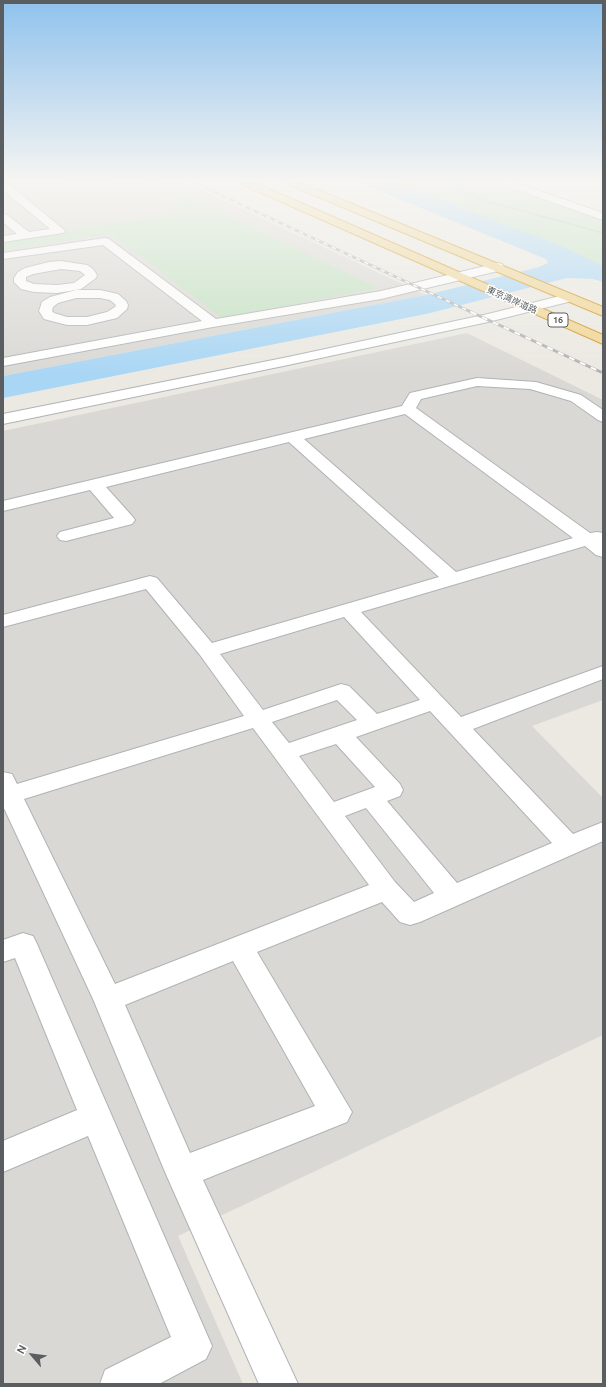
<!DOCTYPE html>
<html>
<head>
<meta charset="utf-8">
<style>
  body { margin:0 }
  #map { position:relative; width:606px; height:1387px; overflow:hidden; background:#ebe9e2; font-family:Ubuntu,sans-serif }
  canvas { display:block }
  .frame { position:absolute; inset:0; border:4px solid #5a5e61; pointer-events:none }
  .north { position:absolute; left:12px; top:1335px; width:40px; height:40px; -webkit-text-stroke:3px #fff; paint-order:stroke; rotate:298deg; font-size:11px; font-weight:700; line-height:16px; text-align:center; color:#5a5e61 }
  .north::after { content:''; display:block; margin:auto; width:14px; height:18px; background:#5a5e61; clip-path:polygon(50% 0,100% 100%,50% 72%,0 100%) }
</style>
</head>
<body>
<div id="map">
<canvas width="606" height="1387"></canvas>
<div class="frame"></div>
<div class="north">N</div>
</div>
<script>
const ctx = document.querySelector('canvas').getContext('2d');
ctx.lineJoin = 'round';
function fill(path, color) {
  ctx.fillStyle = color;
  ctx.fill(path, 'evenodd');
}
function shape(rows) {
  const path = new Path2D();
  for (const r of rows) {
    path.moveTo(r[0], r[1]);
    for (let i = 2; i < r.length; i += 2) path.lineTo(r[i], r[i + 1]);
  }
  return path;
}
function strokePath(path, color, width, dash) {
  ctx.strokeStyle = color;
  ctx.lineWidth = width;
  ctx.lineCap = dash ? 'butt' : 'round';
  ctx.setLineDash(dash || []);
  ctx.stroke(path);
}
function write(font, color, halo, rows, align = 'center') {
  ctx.font = font + ' Ubuntu,"Noto Sans JP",sans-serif';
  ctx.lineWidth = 3;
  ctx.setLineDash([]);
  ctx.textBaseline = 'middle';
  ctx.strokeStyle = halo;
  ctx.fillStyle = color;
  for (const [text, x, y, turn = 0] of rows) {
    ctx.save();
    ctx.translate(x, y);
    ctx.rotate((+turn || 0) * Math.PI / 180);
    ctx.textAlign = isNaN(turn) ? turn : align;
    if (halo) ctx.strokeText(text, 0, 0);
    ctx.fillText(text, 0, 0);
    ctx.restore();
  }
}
fill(shape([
  [3,182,185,182,426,295,3,376],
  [467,333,603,400,603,700,532,726,603,798,603,1035,178,1236,243,1384,3,1384,3,431]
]), '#dad8d4');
fill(shape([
  [78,182,122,182,33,195,26,189],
  [136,182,159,182,378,288,222,318,111,234,3,250,3,239,138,219,164,215,177,207,177,200],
  [394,182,503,182,601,218,603,219,603,266,507,225]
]), '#c2e1c1');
fill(shape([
  [357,182,394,182,559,245,603,266,603,282,593,279,567,278,426,314,3,398,3,376,426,295,539,267,548,263,546,259]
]), '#a9d6f5');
const minor = shape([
  [3,182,7,183,63,229,65,231,63,233,3,242,3,236,17,234,3,222,3,214,7,215,29,232,50,229,3,190,3,182],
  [500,182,514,182,603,213,603,220,501,184,500,182],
  [105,238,109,239,216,319,381,291,498,263,502,264,504,267,502,270,381,299,213,327,3,366,3,358,202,321,103,245,3,259,3,253,105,238],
  [61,261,87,265,93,269,97,275,96,278,81,289,57,293,34,292,21,289,14,282,14,278,18,272,25,268,49,262,61,261],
  [61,269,80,271,85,275,74,283,57,285,34,284,26,281,26,277,33,274,61,269],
  [76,290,100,290,118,294,126,301,128,305,127,309,117,318,87,325,67,325,44,319,39,311,42,302,50,297,76,290],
  [76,298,100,298,110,300,116,305,115,307,107,312,87,317,67,317,54,313,52,311,53,307,58,303,76,298],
  [568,294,572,295,574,298,572,301,488,322,288,365,3,424,3,414,288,357,488,314,568,294],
  [477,378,536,382,581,395,603,410,603,422,598,420,571,401,530,389,477,386,421,399,416,408,590,533,597,532,603,533,602,541,603,557,596,555,585,546,361,612,461,717,603,666,603,679,473,729,573,834,603,822,603,841,420,922,410,925,400,922,382,902,257,952,352,1112,347,1122,203,1180,298,1384,259,1384,165,1172,93,999,3,806,3,772,12,774,17,784,244,716,200,655,146,589,3,627,3,615,150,576,157,578,212,643,439,577,289,442,106,487,132,516,135,520,132,524,66,541,60,540,57,536,60,532,114,518,90,490,3,511,3,501,402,406,410,393,477,378],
  [405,414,573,538,456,572,304,439,405,414],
  [344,617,420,700,377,714,349,686,341,684,263,710,220,654,344,617],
  [337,700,357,720,289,743,272,722,337,700],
  [430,711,552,843,457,883,387,801,400,796,403,790,400,784,356,737,430,711],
  [253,728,369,885,115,984,24,799,253,728],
  [336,744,375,787,334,802,299,756,336,744],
  [366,808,434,893,414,902,395,882,345,816,366,808],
  [233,961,315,1106,190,1153,125,1005,233,961],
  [23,933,33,936,37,944,212,1346,206,1359,159,1384,100,1384,105,1370,171,1337,88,1136,3,1172,3,1141,77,1110,15,958,3,962,3,940,23,933]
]);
const highway = shape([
  [240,182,253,182,603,335,603,344,241,184,240,182],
  [286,182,299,182,603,307,603,316,287,184,286,182]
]);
strokePath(minor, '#b0b3b6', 2);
strokePath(highway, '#d49419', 2);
strokePath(shape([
  [446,182,482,200,603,233]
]), '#9bc1a5', 1.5, [2, 1]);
fill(minor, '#fff');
fill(highway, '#f0d694');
const railFar1 = shape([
  [193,182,473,313]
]);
const rail = shape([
  [471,312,603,373]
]);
strokePath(railFar1, '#b0b1b1', 2.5);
strokePath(rail, '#b0b1b1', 3);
strokePath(railFar1, '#fff', 1.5, [4.5]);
strokePath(rail, '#fff', 2, [6]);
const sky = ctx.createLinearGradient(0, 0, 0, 376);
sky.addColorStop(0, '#8fc2ed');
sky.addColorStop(0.48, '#f6f5f2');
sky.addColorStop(1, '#f6f5f200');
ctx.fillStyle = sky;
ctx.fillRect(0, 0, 606, 376);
write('9px', '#5a5e61', '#fff', [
  ["東京湾岸道路",512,300,24]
]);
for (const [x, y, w] of [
  [558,320,20]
]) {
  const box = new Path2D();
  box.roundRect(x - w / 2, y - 7, w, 14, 3);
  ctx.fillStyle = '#fff';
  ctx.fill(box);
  strokePath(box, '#5a5e61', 1);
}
write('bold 9px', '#5a5e61', null, [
  ["16",558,320]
]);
</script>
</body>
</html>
